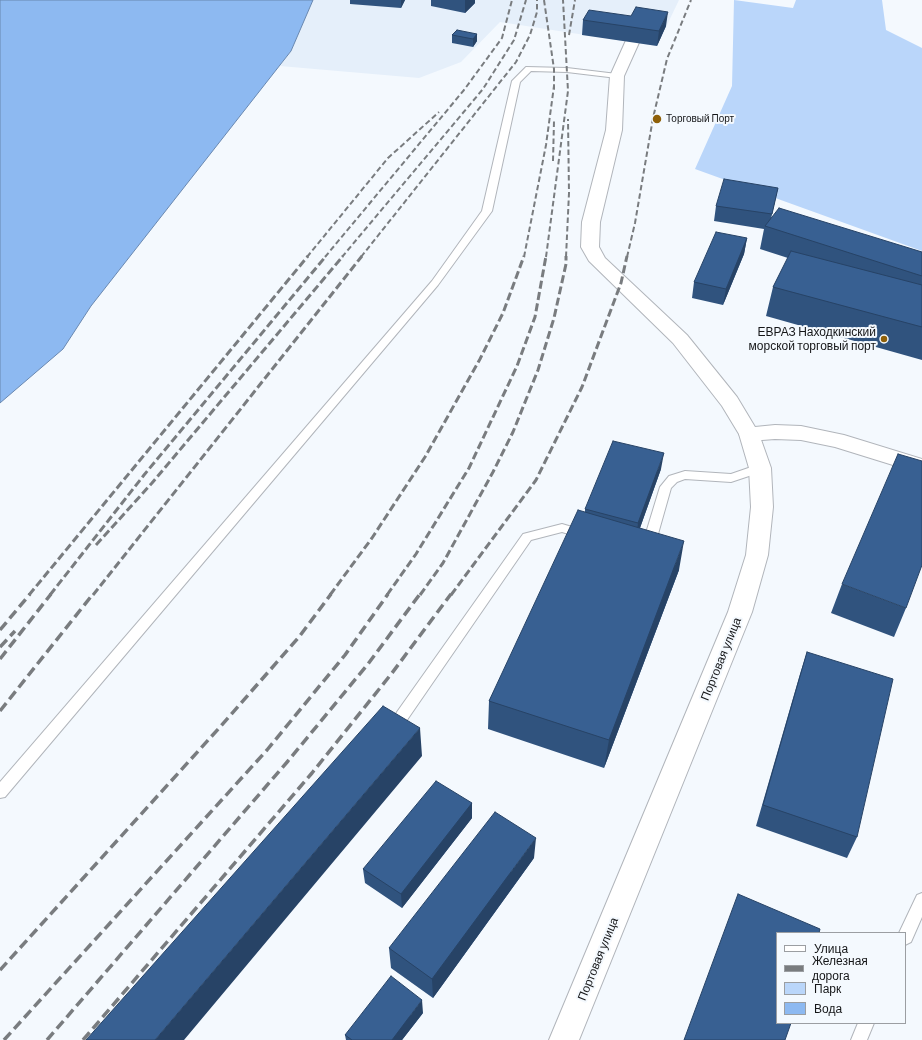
<!DOCTYPE html>
<html>
<head>
<meta charset="utf-8">
<style>
  body { margin:0 }
  #map { position:relative; width:922px; height:1040px; overflow:hidden; background:#f4f9fe; font-family:Barlow,sans-serif }
  canvas { display:block }
  .legend { position:absolute; left:776px; top:932px; width:130px; height:92px; box-sizing:border-box; background:#f4f9fe; border:1px solid #9b9ea2; margin:0; padding:5px 7px; list-style:none; font-size:12px; color:#151618 }
  .legend li { display:flex; align-items:center; gap:8px; height:20px }
  .legend b { width:20px; border:1px solid #9b9ea2 }
</style>
</head>
<body>
<div id="map">
<canvas width="922" height="1040"></canvas>
<ul class="legend">
<li><b style="height:5px;background:#fff"></b>Улица</li>
<li><b style="height:5px;background:#797c7f"></b>Железная дорога</li>
<li><b style="height:11px;background:#bad6fa"></b>Парк</li>
<li><b style="height:11px;background:#8db9f1"></b>Вода</li>
</ul>
</div>
<script>
const ctx = document.querySelector('canvas').getContext('2d');
ctx.lineJoin = 'round';
function fill(path, color) {
  ctx.fillStyle = color;
  ctx.fill(path, 'evenodd');
}
function shape(rows) {
  const path = new Path2D();
  for (const r of rows) {
    path.moveTo(r[0], r[1]);
    for (let i = 2; i < r.length; i += 2) path.lineTo(r[i], r[i + 1]);
  }
  return path;
}
function strokePath(path, color, width, dash) {
  ctx.strokeStyle = color;
  ctx.lineWidth = width;
  ctx.lineCap = dash ? 'butt' : 'round';
  ctx.setLineDash(dash || []);
  ctx.stroke(path);
}
function write(font, color, halo, rows, align = 'center') {
  ctx.font = font + ' Barlow,sans-serif';
  ctx.lineWidth = 4;
  ctx.setLineDash([]);
  ctx.textBaseline = 'middle';
  ctx.strokeStyle = halo;
  ctx.fillStyle = color;
  for (const [text, x, y, turn = 0] of rows) {
    ctx.save();
    ctx.translate(x, y);
    ctx.rotate((+turn || 0) * Math.PI / 180);
    ctx.textAlign = isNaN(turn) ? turn : align;
    if (halo) ctx.strokeText(text, 0, 0);
    ctx.fillText(text, 0, 0);
    ctx.restore();
  }
}
fill(shape([
  [313,0,679,0,657,46,500,22,461,62,419,78,280,66,291,51]
]), '#e5effa');
fill(shape([
  [734,0,793,8,796,0,882,0,886,30,922,48,922,251,695,169,732,86]
]), '#bad6fa');
const water = shape([
  [0,0,313,0,291,51,91,306,63,349,0,403,0,0]
]);
fill(water, '#8db9f1');
strokePath(water, '#6988b0', 1);
const lane = shape([
  [526,67,567,68,617,74,621,76,617,78,567,72,531,71,520,82,492,211,438,285,5,797,0,798,0,782,432,281,482,211,512,81,526,67],
  [760,464,764,465,766,468,764,471,731,482,685,479,677,482,671,488,658,534,649,547,645,549,641,547,639,544,646,533,660,487,669,476,685,471,731,474,760,464],
  [562,524,589,532,591,535,589,538,585,539,562,532,531,540,407,720,402,722,397,720,395,716,397,712,523,534,562,524],
  [922,893,922,917,911,942,905,945,905,933,899,933,917,895,922,893],
  [858,1023,874,1023,867,1040,851,1040,858,1023]
]);
const street = shape([
  [639,23,644,24,646,27,624,76,622,130,600,222,599,247,605,258,687,335,737,397,755,427,775,425,801,426,844,435,922,459,922,474,835,447,801,440,775,439,749,441,742,439,722,406,673,343,589,261,581,247,582,222,606,130,610,76,632,27,634,24,639,23]
]);
const secondary = shape([
  [749,427,756,429,759,434,771,468,773,507,768,555,752,612,579,1040,549,1040,728,612,746,555,751,507,749,468,739,434,742,429,749,427]
]);
strokePath(lane, '#b1b5bb', 2);
strokePath(street, '#b1b5bb', 2);
strokePath(secondary, '#b1b5bb', 2);
fill(lane, '#fff');
fill(street, '#fff');
fill(secondary, '#fff');
strokePath(shape([
  [544,0,554,69,554,91],
  [569,35,575,0],
  [553,161,554,121],
  [307,257,388,158,439,112],
  [325,257,464,90,502,38,512,0],
  [342,257,483,89,514,40,526,0],
  [361,257,516,62,530,35,537,12,537,0],
  [524,257,546,145,554,86],
  [546,257,568,91,563,0],
  [566,257,569,193,568,119],
  [627,257,635,223,653,118,667,59,691,0]
]), '#797c7f', 2, [5.5, 3]);
strokePath(shape([
  [96,545,152,483,343,256],
  [29,595,308,256],
  [50,595,144,475,326,256],
  [93,595,362,256],
  [330,595,372,538,425,457,480,359,503,313,524,256],
  [387,595,416,554,469,468,517,366,535,317,546,256],
  [420,595,443,563,493,472,513,432,538,370,554,318,566,264,566,256],
  [451,595,536,480,582,387,621,283,627,256]
]), '#797c7f', 3, [8, 3.5]);
strokePath(shape([
  [0,630,30,594],
  [0,647,15,631],
  [0,659,51,594],
  [0,711,93,594],
  [0,970,220,727,299,637,331,594],
  [4,1040,267,750,345,655,388,594],
  [47,1040,288,761,368,664,420,594],
  [83,1040,312,773,392,673,451,594]
]), '#797c7f', 3.5, [10, 5]);
fill(shape([
  [350,0,405,0,401,8,350,4],
  [431,0,475,0,475,3,465,13,431,6],
  [583,20,666,26,657,46,582,35],
  [477,34,477,41,473,47,452,43,452,35],
  [778,188,771,219,922,252,922,360,766,316,773,287,788,258,760,249,764,229,714,221,716,206],
  [747,238,744,254,723,305,692,298,694,282],
  [661,469,640,528,679,570,604,768,488,729,489,701,585,512,585,509],
  [842,584,906,608,894,637,831,613],
  [807,652,857,837,847,858,756,826,800,674],
  [472,803,472,818,402,908,365,883,363,869],
  [534,858,433,998,391,968,389,948],
  [423,1013,402,1040,346,1040,345,1035]
]), '#30537e');
fill(shape([
  [401,0,405,0,401,8],
  [465,0,475,0,475,3,465,13],
  [668,12,666,26,657,46,659,31],
  [477,34,477,41,473,47,473,39],
  [747,238,744,254,723,305,726,289],
  [664,453,661,469,636,539,638,523],
  [684,541,679,570,604,768,609,740],
  [420,728,422,756,184,1040,155,1040],
  [472,803,472,818,402,908,401,894],
  [536,838,534,858,433,998,432,979],
  [422,1000,423,1013,402,1040,392,1040]
]), '#274366');
const building = shape([
  [636,7,668,12,659,31,583,20,589,10,631,16,636,7],
  [457,30,477,34,473,39,452,35,457,30],
  [724,179,778,188,772,214,716,206,724,179],
  [779,208,922,252,922,276,765,226,779,208],
  [716,232,747,238,726,289,694,282,716,232],
  [791,251,922,285,922,327,773,287,791,251],
  [613,441,664,453,638,523,585,509,613,441],
  [898,454,922,461,922,565,906,608,842,584,898,454],
  [578,510,684,541,609,740,489,701,578,510],
  [807,652,893,679,857,837,763,805,807,652],
  [383,706,420,728,155,1040,86,1040,383,706],
  [436,781,472,803,401,894,363,869,436,781],
  [495,812,536,838,432,979,389,948,495,812],
  [738,894,820,929,819,933,777,933,777,1023,791,1023,785,1040,684,1040,738,894],
  [391,976,422,1000,392,1040,352,1040,345,1035,391,976]
]);
fill(building, '#386092');
strokePath(building, '#274366', 1);
for (const [x, y, r, color] of [
  [657,119,5,"#8e6009"],
  [884,339,4,"#8e6009"]
]) {
  const dot = new Path2D();
  dot.arc(x, y, r, 0, 2 * Math.PI);
  ctx.fillStyle = color;
  ctx.fill(dot);
  strokePath(dot, '#f4f9fe', 1.5);
}
write('10px', '#151618', '#f4f9fe', [
  ["Торговый Порт",666,119]
], 'left');
write('12px', '#151618', '#f4f9fe', [
  ["ЕВРАЗ Находкинский",876,332],
  ["морской торговый порт",876,346]
], 'right');
write('12px', '#151618', '#f4f9fe', [
  ["Портовая улица",721,659,-68],
  ["Портовая улица",598,959,-68]
]);
</script>
</body>
</html>
